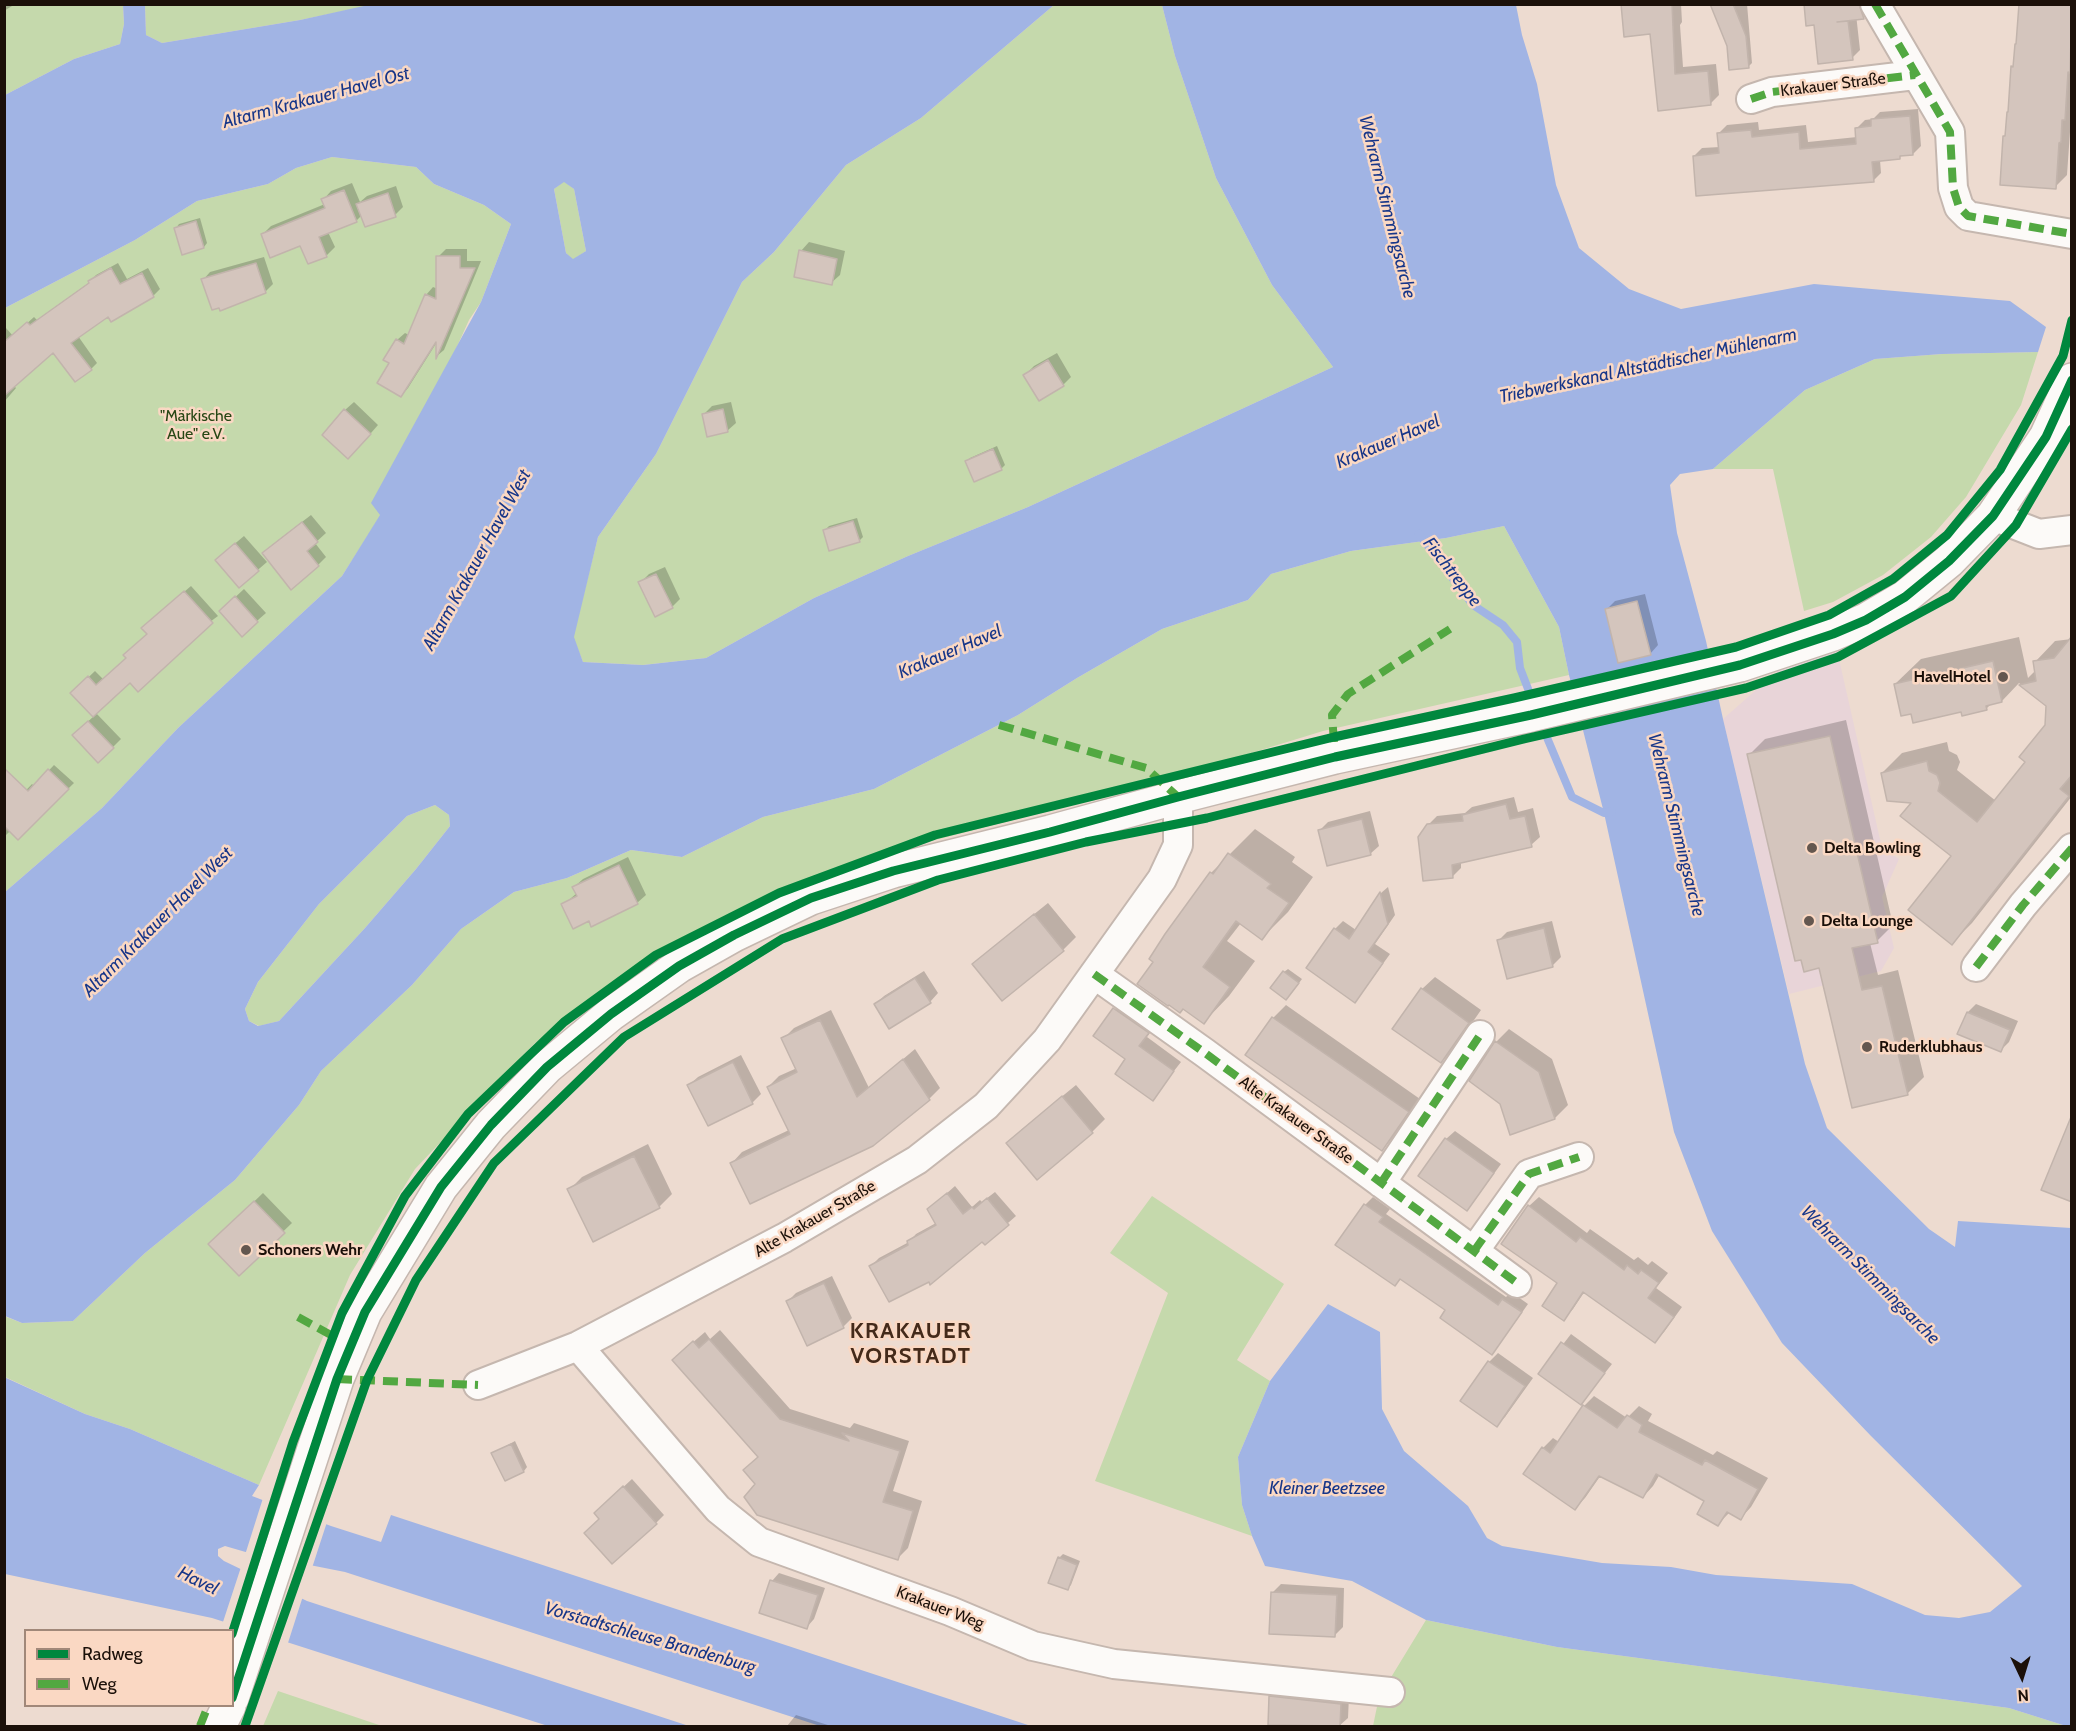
<!DOCTYPE html>
<html>
<head>
<meta charset="utf-8">
<style>
  body { margin:0 }
  #map { position:relative; width:2076px; height:1731px; overflow:hidden; background:#eddbd0; font-family:Cabin,sans-serif }
  canvas { display:block }
  .frame { position:absolute; inset:0; border:6px solid #1b1009; pointer-events:none }
  .legend { position:absolute; left:24px; top:1629px; width:210px; height:78px; box-sizing:border-box; background:#fad8c3; border:2px solid #a18879; margin:0; padding:8px 10px; list-style:none; font-size:18px; color:#1b1009 }
  .legend li { display:flex; align-items:center; gap:12px; height:30px }
  .legend b { width:30px; border:2px solid #a18879 }
  .north { position:absolute; left:1992px; top:1647px; width:60px; height:60px; -webkit-text-stroke:4px #fad8c3; paint-order:stroke; rotate:176deg; font-size:16px; font-weight:700; line-height:24px; text-align:center; color:#1b1009 }
  .north::after { content:''; display:block; margin:auto; width:21px; height:27px; background:#1b1009; clip-path:polygon(50% 0,100% 100%,50% 72%,0 100%) }
</style>
</head>
<body>
<div id="map">
<canvas width="2076" height="1731"></canvas>
<div class="frame"></div>
<ul class="legend">
<li><b style="height:8px;background:#00873e"></b>Radweg</li>
<li><b style="height:8px;background:#52a841"></b>Weg</li>
</ul>
<div class="north">N</div>
</div>
<script>
const ctx = document.querySelector('canvas').getContext('2d');
ctx.lineJoin = 'round';
function fill(path, color) {
  ctx.fillStyle = color;
  ctx.fill(path, 'evenodd');
}
function shape(rows) {
  const path = new Path2D();
  for (const r of rows) {
    path.moveTo(r[0], r[1]);
    for (let i = 2; i < r.length; i += 2) path.lineTo(r[i], r[i + 1]);
  }
  return path;
}
function strokePath(path, color, width, dash) {
  ctx.strokeStyle = color;
  ctx.lineWidth = width;
  ctx.lineCap = dash ? 'butt' : 'round';
  ctx.setLineDash(dash || []);
  ctx.stroke(path);
}
function write(font, color, halo, rows, align = 'center') {
  ctx.font = font + ' Cabin,sans-serif';
  ctx.lineWidth = 5;
  ctx.setLineDash([]);
  ctx.textBaseline = 'middle';
  ctx.strokeStyle = halo;
  ctx.fillStyle = color;
  for (const [text, x, y, turn = 0] of rows) {
    ctx.save();
    ctx.translate(x, y);
    ctx.rotate((+turn || 0) * Math.PI / 180);
    ctx.textAlign = isNaN(turn) ? turn : align;
    if (halo) ctx.strokeText(text, 0, 0);
    ctx.fillText(text, 0, 0);
    ctx.restore();
  }
}
fill(shape([
  [1836,646,1882,848,1899,859,1882,897,1894,948,1881,971,1789,994,1723,719,1780,669]
]), '#e8d4d8');
fill(shape([
  [5,5,123,5,124,24,120,44,74,59,5,95],
  [145,5,373,5,300,20,162,43,146,35],
  [1054,5,1162,5,1175,56,1216,178,1272,285,1333,367,1028,507,908,556,814,598,706,658,643,665,583,662,573,637,598,537,656,454,742,282,774,252,846,165,921,118],
  [332,157,416,167,434,184,484,205,511,224,481,302,469,320,381,515,342,576,178,728,102,808,5,892,5,308,135,240,197,201,268,184,296,168],
  [564,181,574,189,586,251,573,260,566,253,554,189],
  [2038,352,2021,405,1966,497,1931,537,1883,575,1833,602,1804,611,1773,469,1713,469,1805,390,1875,359,1942,354],
  [1504,526,1559,627,1569,675,1323,731,1134,789,857,860,724,916,631,968,534,1044,415,1169,350,1275,259,1485,130,1429,85,1414,5,1377,4,1316,22,1323,73,1321,145,1253,235,1180,299,1105,321,1071,412,985,461,929,514,892,567,878,631,850,682,857,763,817,874,789,1018,715,1077,678,1162,629,1248,600,1271,574,1351,551,1446,538],
  [435,805,449,815,450,826,416,869,365,928,279,1021,259,1026,249,1021,245,1009,258,982,319,904,407,816],
  [1152,1196,1284,1284,1237,1360,1270,1381,1238,1457,1242,1505,1252,1536,1095,1481,1168,1293,1110,1253],
  [1426,1620,1557,1647,2009,1708,2066,1726,1373,1726,1379,1697],
  [278,1691,382,1726,383,1726,263,1726]
]), '#c5d9ac');
fill(shape([
  [373,4,1054,5,921,118,846,165,774,252,742,282,656,454,598,537,574,637,583,662,643,665,706,658,814,598,908,556,1028,507,1333,367,1272,285,1216,178,1175,56,1162,5,1516,5,1522,35,1537,84,1556,185,1579,248,1629,289,1681,309,1814,284,2010,301,2046,327,2038,352,1942,354,1875,359,1805,390,1713,469,1680,474,1670,485,1677,533,1706,641,1723,719,1805,1064,1827,1128,1929,1229,1955,1247,1958,1221,2071,1228,2071,1726,2066,1726,2009,1708,1557,1647,1426,1620,1352,1581,1265,1566,1252,1536,1242,1505,1238,1457,1270,1381,1328,1304,1380,1332,1382,1409,1404,1451,1468,1506,1487,1538,1502,1546,1602,1563,1671,1567,1716,1575,1852,1584,1925,1615,1959,1618,1990,1612,2022,1586,1871,1436,1782,1343,1712,1231,1674,1132,1604,813,1569,675,1559,627,1504,526,1446,538,1351,551,1271,574,1248,600,1162,629,1077,678,1018,715,874,789,763,817,682,857,631,850,567,878,514,892,461,929,412,985,321,1071,299,1105,235,1180,145,1253,73,1321,22,1323,5,1316,5,892,102,808,178,728,342,576,380,515,371,503,481,302,511,224,484,205,434,184,416,167,332,157,296,168,268,184,197,201,135,240,5,308,5,95,74,59,120,44,124,24,123,5,145,5,146,35,162,43,300,20],
  [564,182,574,189,586,251,573,259,566,253,554,189],
  [435,805,449,815,450,826,416,869,365,928,279,1021,258,1026,249,1021,245,1009,258,982,319,904,407,816],
  [4,1377,85,1414,130,1429,259,1485,252,1496,331,1526,381,1542,391,1515,1031,1726,820,1726,345,1572,249,1553,225,1546,218,1549,218,1556,224,1561,307,1601,689,1726,548,1726,212,1618,5,1574]
]), '#a1b4e4');
fill(shape([
  [263,1498,327,1522,312,1568,245,1555],
  [241,1567,303,1596,287,1646,222,1625]
]), '#eddbd0');
fill(shape([
  [4,4,12,4,12,6,4,11],
  [1623,4,1681,4,1682,22,1680,25,1683,67,1716,64,1719,95,1710,104,1659,109,1651,33],
  [1733,4,1747,4,1752,63,1748,67,1728,46,1717,6],
  [2072,4,2072,130,2070,132,2067,175,2055,187,2004,136,2007,134,2013,67],
  [1856,14,1860,50,1852,58,1815,23],
  [1918,109,1921,146,1913,154,1880,160,1881,173,1873,181,1694,156,1702,148,1720,147,1719,133,1727,125,1758,122,1759,130,1806,125,1808,142,1857,137,1857,128,1865,120,1873,119,1880,112],
  [352,183,360,202,367,196,396,186,403,207,395,215,362,215,356,221,328,232,335,247,326,256,301,244,263,234,271,226,325,204,323,200,331,191],
  [200,218,207,243,204,247,176,228,179,224],
  [809,242,845,251,840,275,831,283,801,251],
  [446,249,467,249,467,261,481,261,444,350,438,355,437,342,408,388,401,396,391,363,397,340,405,333,409,335,426,295,433,287,438,289,438,257],
  [264,257,273,284,265,292,203,280,210,272],
  [118,263,127,279,148,268,160,289,154,295,112,320,108,314,78,336,97,363,91,369,54,351,14,386,16,388,4,402,4,330,6,328,13,336,34,317,37,320,90,282,96,275],
  [1057,353,1071,377,1063,385,1025,375,1034,366],
  [354,402,378,425,357,449,345,410],
  [731,402,736,423,727,431,703,415,712,406],
  [997,446,1005,465,1001,469,967,461,970,458],
  [311,515,326,533,315,543,326,557,318,565,272,545],
  [857,518,863,537,859,541,825,530,829,526],
  [244,536,267,562,239,586,225,552],
  [665,567,680,599,672,607,640,583,649,574],
  [191,586,218,616,130,681,96,713,121,739,113,747,82,727,94,716,72,693,95,671,104,680,128,658,149,634,150,621],
  [244,589,266,613,242,634,229,603],
  [1645,594,1658,645,1650,654,1606,610,1615,601],
  [2019,637,2028,678,2036,670,2035,662,2055,641,2072,639,2072,796,1972,923,1952,943,1953,856,1914,801,1882,773,1902,753,1947,742,1949,751,1957,755,1960,762,1957,770,1996,801,2027,761,2046,725,2047,705,2019,683,2002,701,1991,704,1986,709,1912,712,1895,684,1921,659],
  [1846,720,1893,925,1877,941,1870,943,1878,975,1898,970,1924,1077,1908,1093,1820,966,1749,755,1765,739],
  [54,765,74,783,18,838,11,830,4,837,4,813,32,784,34,786],
  [1514,797,1518,812,1533,808,1540,837,1531,845,1461,861,1461,868,1453,876,1428,825,1437,816,1465,813,1472,807],
  [1370,811,1379,846,1370,854,1320,830,1328,822],
  [1255,829,1295,857,1292,862,1313,877,1288,912,1262,938,1241,923,1227,941,1255,961,1229,996,1204,1022,1183,1008,1211,873],
  [628,857,646,895,637,903,563,905,577,893,574,887,583,879],
  [1388,887,1395,915,1375,944,1390,954,1362,993,1355,1001,1335,929,1343,921,1356,930,1381,893],
  [1048,903,1076,937,1063,950,974,965,987,952],
  [1552,921,1561,957,1552,966,1499,940,1507,932],
  [1288,969,1302,979,1290,995,1284,972],
  [924,971,938,993,930,1002,876,1004,884,996],
  [1435,977,1481,1010,1454,1049,1441,1062,1422,989],
  [1123,1001,1156,1024,1147,1037,1181,1062,1152,1099,1128,1058,1095,1035],
  [1976,1004,2018,1021,2009,1042,2001,1050,1968,1012],
  [1286,1005,1420,1099,1395,1136,1382,1149,1273,1018],
  [831,1010,869,1088,915,1049,940,1088,929,1099,732,1163,742,1152,789,1130,768,1087,779,1076,797,1068,783,1039,794,1028],
  [1509,1029,1552,1059,1568,1105,1555,1118,1496,1042],
  [741,1055,761,1094,752,1103,709,1124,689,1085,698,1077],
  [1076,1085,1105,1119,1092,1132,1021,1130],
  [1455,1131,1501,1164,1475,1200,1467,1209,1446,1139],
  [648,1144,672,1194,659,1207,569,1190,582,1177],
  [955,1186,972,1207,980,1200,982,1202,995,1192,1016,1216,985,1243,982,1240,929,1280,871,1266,879,1258,909,1242,916,1234,936,1223,929,1209],
  [263,1193,292,1223,239,1274,210,1244],
  [1373,1197,1390,1209,1386,1214,1506,1297,1511,1292,1528,1304,1499,1345,1492,1353,1447,1310,1401,1278,1395,1284,1365,1205],
  [1539,1197,1587,1233,1590,1229,1634,1260,1638,1257,1648,1265,1652,1261,1668,1273,1656,1288,1682,1307,1664,1332,1655,1341,1585,1291,1573,1309,1564,1319,1560,1283,1529,1206],
  [832,1276,852,1318,843,1327,808,1344,788,1301,796,1293],
  [720,1330,790,1409,850,1428,854,1423,909,1441,893,1491,922,1501,908,1548,897,1559,757,1484,745,1470,759,1456,684,1350,705,1332,710,1339],
  [1571,1334,1612,1364,1581,1403,1540,1374],
  [1498,1353,1533,1378,1505,1417,1497,1425,1462,1401,1489,1362],
  [1594,1396,1627,1418,1639,1406,1652,1414,1648,1421,1713,1455,1717,1451,1768,1478,1751,1507,1741,1518,1730,1512,1718,1524,1706,1500,1660,1474,1653,1486,1643,1497,1601,1475,1585,1498,1575,1508,1543,1448,1553,1438,1559,1442,1584,1406],
  [515,1441,527,1467,524,1471,493,1453],
  [632,1479,664,1515,656,1523,601,1519,604,1505],
  [1063,1554,1080,1561,1071,1585,1067,1589,1059,1558],
  [779,1573,825,1588,814,1619,807,1627,772,1581],
  [1281,1584,1344,1588,1343,1627,1334,1636,1272,1593],
  [1279,1689,1349,1696,1348,1718,1339,1726,1269,1724,1271,1697],
  [796,1715,831,1726,787,1726]
]), '#0003');
strokePath(shape([
  [1419,534,1473,605,1503,625,1517,642,1520,668,1535,707],
  [1540,721,1572,797,1604,813,1612,811]
]), '#a1b4e4', 8);
const building = shape([
  [1621,4,1672,4,1675,74,1708,71,1711,105,1658,111,1650,34,1624,37,1621,4],
  [1710,4,1733,4,1746,36,1749,68,1729,70,1727,46,1710,4],
  [1804,4,1859,4,1864,19,1837,22,1848,21,1853,60,1818,64,1814,25,1806,26,1804,4],
  [2019,4,2072,4,2070,73,2068,72,2065,120,2062,120,2061,142,2059,143,2056,189,2000,185,2003,136,2005,136,2007,112,2008,112,2011,66,2013,67,2015,44,2016,44,2019,4],
  [1910,116,1913,155,1900,156,1900,159,1872,162,1874,182,1696,196,1693,156,1719,153,1717,133,1751,130,1752,137,1799,132,1800,149,1856,144,1855,128,1871,126,1871,119,1910,116],
  [344,190,357,222,319,237,327,257,308,264,300,246,270,258,261,234,325,208,321,199,344,190],
  [388,193,396,217,365,227,356,204,388,193],
  [196,221,204,248,182,255,174,228,196,221],
  [799,250,837,259,832,285,794,277,799,250],
  [436,256,460,256,460,268,475,268,436,359,436,342,401,397,377,383,389,363,383,360,396,339,404,344,425,294,436,299,436,256],
  [256,263,266,293,220,311,219,308,212,310,201,279,256,263],
  [111,268,120,284,142,273,154,297,111,322,108,317,71,343,92,370,75,382,53,353,4,396,4,342,27,322,30,325,89,283,88,281,111,268],
  [1048,360,1064,386,1039,401,1023,375,1048,360],
  [344,409,371,434,348,459,322,435,344,409],
  [723,409,728,432,707,437,702,414,723,409],
  [993,449,1002,470,974,482,965,461,993,449],
  [853,521,860,542,829,551,823,530,853,521],
  [302,522,318,542,307,551,319,566,291,590,262,553,302,522],
  [235,543,259,571,239,588,215,560,235,543],
  [656,574,673,608,655,617,638,582,656,574],
  [184,591,213,623,138,692,130,683,93,717,70,693,88,676,96,685,126,658,123,655,147,634,141,628,184,591],
  [235,596,258,622,242,637,219,611,235,596],
  [1637,601,1651,655,1618,663,1605,609,1637,601],
  [2072,636,2072,775,2060,789,2069,796,1952,945,1908,910,1951,856,1900,816,1911,803,1887,801,1881,773,1927,761,1929,771,1937,775,1940,783,1938,791,1977,822,2025,762,2019,757,2045,725,2046,706,2019,685,2036,681,2033,661,2054,658,2072,636],
  [1993,661,2002,702,1986,706,1987,710,1962,716,1961,712,1913,723,1911,714,1901,716,1894,684,1993,661],
  [88,721,114,748,98,763,72,735,88,721],
  [1830,736,1878,943,1852,948,1862,990,1882,986,1908,1095,1852,1108,1819,968,1804,972,1801,960,1795,961,1747,754,1830,736],
  [4,768,28,791,48,769,69,789,18,840,4,826,4,768],
  [1506,804,1510,819,1525,816,1532,847,1452,865,1453,878,1423,881,1418,837,1427,824,1463,821,1462,815,1506,804],
  [1362,819,1371,855,1327,866,1318,830,1362,819],
  [1228,853,1271,884,1267,888,1289,903,1262,940,1236,921,1203,967,1230,987,1204,1024,1183,1009,1180,1013,1169,1005,1168,1006,1137,984,1153,962,1149,959,1165,934,1210,872,1213,874,1228,853],
  [619,865,638,904,591,927,589,921,573,929,561,904,577,896,572,887,619,865],
  [1380,892,1388,924,1368,952,1383,963,1355,1003,1306,968,1334,928,1349,939,1380,892],
  [1034,914,1064,951,1002,1001,972,964,1034,914],
  [1544,928,1553,967,1507,979,1497,940,1544,928],
  [1283,971,1299,983,1286,1000,1270,988,1283,971],
  [915,978,931,1003,889,1029,874,1004,915,978],
  [1421,988,1469,1023,1441,1063,1392,1029,1421,988],
  [1113,1008,1149,1033,1139,1046,1174,1071,1153,1101,1115,1074,1125,1059,1093,1036,1113,1008],
  [1967,1012,2010,1030,2001,1052,1957,1034,1967,1012],
  [1272,1017,1409,1112,1382,1151,1245,1055,1272,1017],
  [820,1020,857,1097,903,1059,930,1100,873,1146,750,1204,730,1163,790,1134,767,1087,797,1072,781,1038,820,1020],
  [1495,1041,1539,1072,1555,1119,1510,1135,1500,1104,1469,1081,1495,1041],
  [733,1062,753,1104,708,1126,687,1085,733,1062],
  [1062,1096,1093,1133,1037,1180,1006,1143,1062,1096],
  [2071,1117,2072,1117,2072,1202,2041,1190,2071,1117],
  [1445,1138,1494,1173,1467,1211,1418,1176,1445,1138],
  [634,1156,660,1208,593,1242,567,1189,634,1156],
  [947,1193,963,1214,972,1207,974,1209,987,1198,1009,1225,985,1245,982,1242,930,1285,929,1282,889,1302,869,1266,908,1245,907,1241,936,1225,927,1209,947,1193],
  [254,1201,285,1233,239,1276,208,1244,254,1201],
  [1364,1204,1383,1217,1379,1222,1420,1250,1498,1305,1502,1299,1522,1312,1492,1355,1440,1318,1445,1310,1400,1279,1395,1286,1335,1245,1364,1204],
  [1528,1205,1576,1242,1580,1237,1624,1270,1627,1265,1638,1274,1641,1270,1659,1283,1648,1298,1674,1317,1655,1343,1583,1292,1564,1321,1542,1306,1557,1283,1501,1244,1528,1205],
  [824,1283,844,1328,807,1346,786,1301,824,1283],
  [709,1339,780,1419,849,1441,842,1433,900,1451,883,1502,913,1511,898,1560,757,1515,744,1497,755,1484,743,1470,758,1457,672,1360,693,1341,699,1348,709,1339],
  [1561,1342,1605,1373,1581,1405,1538,1374,1561,1342],
  [1488,1361,1525,1386,1497,1427,1460,1401,1488,1361],
  [1583,1405,1617,1428,1627,1415,1642,1425,1639,1432,1702,1465,1705,1460,1758,1489,1741,1520,1727,1512,1718,1526,1697,1514,1704,1501,1656,1474,1643,1498,1599,1476,1575,1510,1523,1474,1542,1447,1550,1453,1583,1405],
  [511,1444,524,1472,505,1481,491,1453,511,1444],
  [623,1486,657,1524,612,1564,584,1533,599,1519,594,1513,623,1486],
  [1058,1557,1077,1565,1068,1590,1048,1583,1058,1557],
  [770,1580,818,1595,807,1629,759,1613,770,1580],
  [1271,1592,1337,1595,1335,1637,1269,1634,1271,1592],
  [1269,1696,1341,1704,1340,1726,1268,1725,1269,1696]
]);
fill(building, '#d4c5bd');
strokePath(building, '#c2b4ac', 1.5);
const street = shape([
  [1875,4,1950,132,1953,188,1959,207,1968,216,2072,234],
  [1751,99,1772,92,1915,75],
  [1993,516,2039,534,2072,530],
  [1976,967,2023,905,2072,848],
  [1094,974,1205,1053,1517,1283],
  [1381,1183,1480,1035],
  [1474,1251,1529,1174,1579,1157],
  [578,1346,718,1509,759,1542,950,1611,1033,1646,1114,1664,1390,1692],
  [478,1385,578,1346,784,1238,917,1160,986,1106,1047,1040,1162,879,1178,845,1178,797]
]);
const secondary = shape([
  [232,1698,337,1379,365,1312,441,1187,491,1125,547,1067,611,1014,679,966,734,935,811,898,893,871,1050,832,1178,797,1335,757,1531,715,1740,665,1833,634,1866,620,1905,597,1949,561,1993,516,2046,437,2072,380],
  [219,1726,229,1706]
]);
strokePath(street, '#c5b7af', 32);
strokePath(secondary, '#c5b7af', 36);
strokePath(street, '#fcfaf8', 28);
strokePath(secondary, '#fcfaf8', 33);
strokePath(shape([
  [1875,4,1950,132,1953,188,1959,207,1968,216,2072,234],
  [1751,99,1772,92,1915,75],
  [999,725,1146,768,1178,797],
  [1334,742,1332,715,1348,694,1450,629],
  [1976,967,2023,905,2072,848],
  [1094,974,1205,1053,1517,1283],
  [1381,1183,1480,1035],
  [1474,1251,1529,1174,1579,1157],
  [298,1317,338,1339],
  [337,1379,478,1385],
  [200,1726,208,1706]
]), '#52a841', 8, [15, 8]);
strokePath(shape([
  [232,1634,293,1442,342,1313,405,1196,468,1114,564,1022,656,955,779,893,935,835,1334,737,1514,698,1736,647,1829,615,1893,579,1947,535,2000,470,2063,356,2072,320],
  [232,1698,337,1379,365,1312,441,1187,491,1125,547,1067,611,1014,679,966,734,935,811,898,893,871,1050,832,1178,797,1335,757,1531,715,1740,665,1833,634,1866,620,1905,597,1949,561,1993,516,2046,437,2072,380],
  [245,1726,367,1380,416,1280,494,1163,624,1037,782,939,938,880,1086,842,1207,818,1524,739,1746,688,1838,657,1951,596,2016,525,2072,429]
]), '#00873e', 9);
for (const [x, y, r, color] of [
  [2003,677,6,"#64574f"],
  [1812,848,6,"#64574f"],
  [1809,921,6,"#64574f"],
  [1867,1047,6,"#64574f"],
  [246,1250,6,"#64574f"]
]) {
  const dot = new Path2D();
  dot.arc(x, y, r, 0, 2 * Math.PI);
  ctx.fillStyle = color;
  ctx.fill(dot);
  strokePath(dot, '#fad8c3', 2);
}
write('16px', '#1b1009', '#fad8c3', [
  ["Krakauer Straße",1833,85,-7],
  ["Alte Krakauer Straße",1296,1120,36],
  ["Alte Krakauer Straße",815,1219,-30],
  ["Krakauer Weg",940,1608,21]
]);
write('16px', '#274715', '#fad8c3', [
  ["\"Märkische",196,416],
  ["Aue\" e.V.",196,434]
]);
write('bold 16px', '#1b1009', '#fad8c3', [
  ["HavelHotel",1991,677,"right"],
  ["Delta Bowling",1824,848],
  ["Delta Lounge",1821,921],
  ["Ruderklubhaus",1879,1047],
  ["Schoners Wehr",258,1250]
], 'left');
write('italic 18px', '#173689', '#fad8c3', [
  ["Altarm Krakauer Havel Ost",316,98,-15],
  ["Wehrarm Stimmingsarche",1387,207,76],
  ["Triebwerkskanal Altstädtischer Mühlenarm",1648,366,-12],
  ["Krakauer Havel",1388,442,-23],
  ["Altarm Krakauer Havel West",477,560,-61],
  ["Fischtreppe",1452,572,52],
  ["Krakauer Havel",950,652,-23],
  ["Wehrarm Stimmingsarche",1676,825,76],
  ["Altarm Krakauer Havel West",158,922,-45],
  ["Wehrarm Stimmingsarche",1870,1275,45],
  ["Kleiner Beetzsee",1327,1489],
  ["Havel",198,1581,26],
  ["Vorstadtschleuse Brandenburg",650,1638,16]
]);
ctx.letterSpacing = '1.5px';
write('bold 22px', '#442a1a', '#fad8c3', [
  ["KRAKAUER",911,1332],
  ["VORSTADT",911,1357]
]);
ctx.letterSpacing = '0px';
</script>
</body>
</html>
